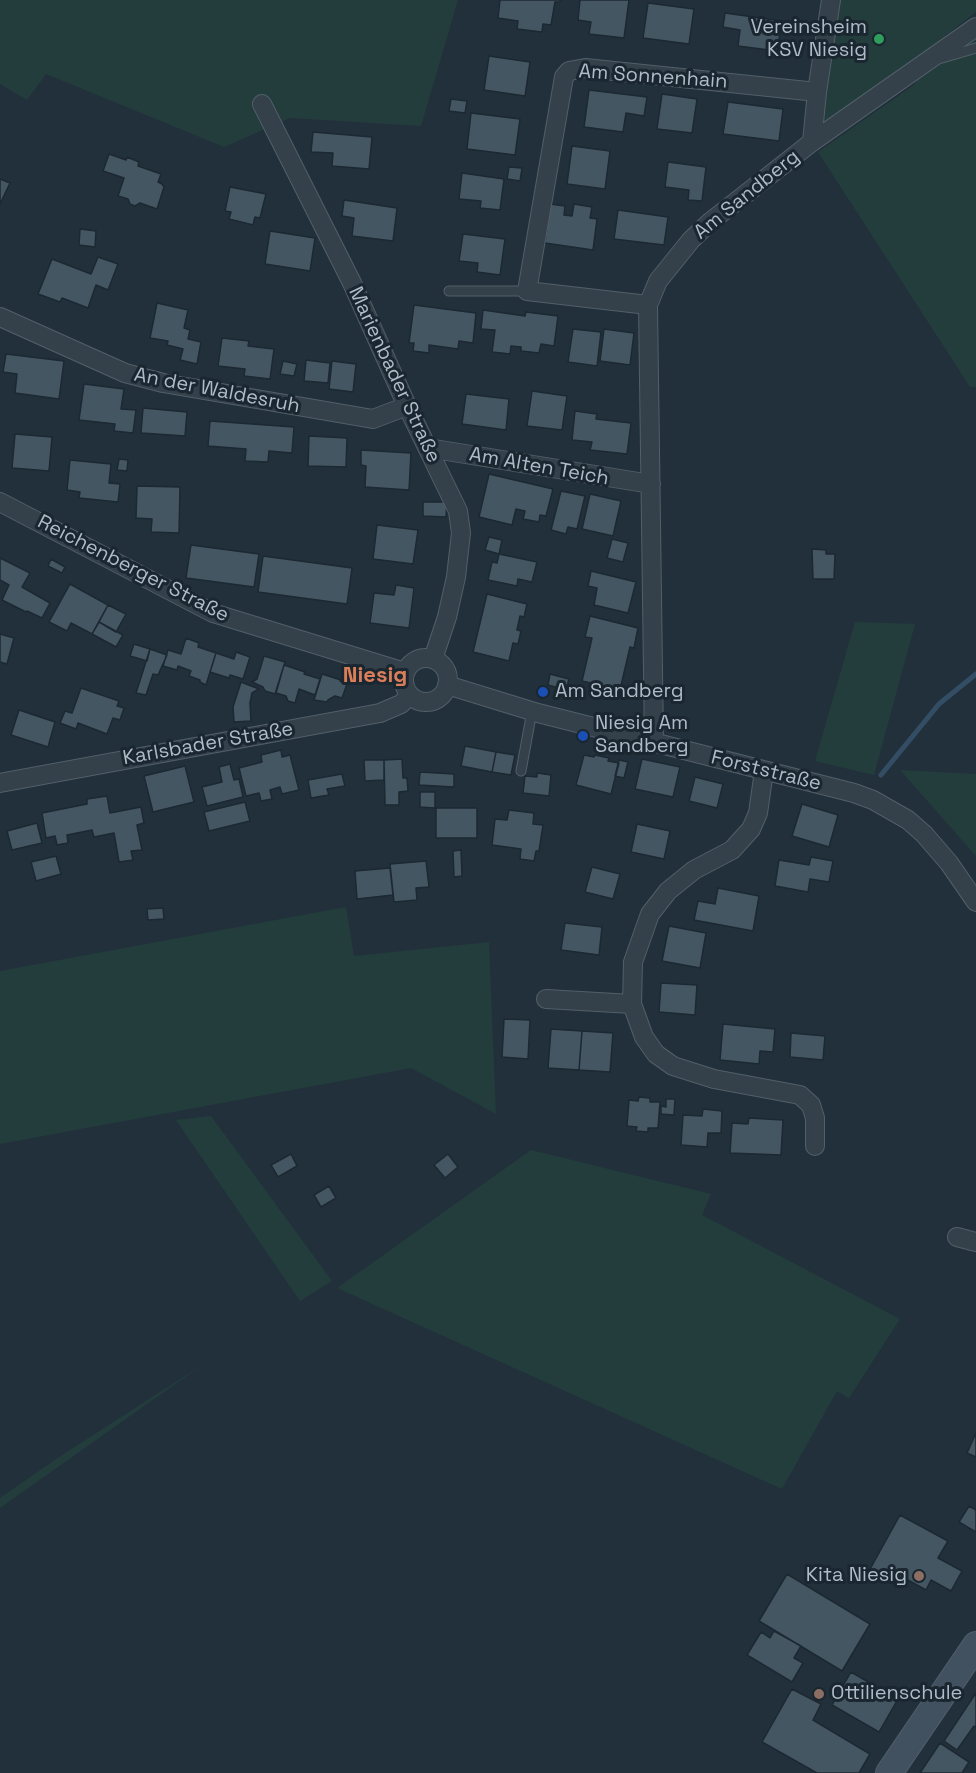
<!DOCTYPE html>
<html>
<head>
<meta charset="utf-8">
<style>
  body { margin:0 }
  canvas { display:block; background:#21303b }
</style>
</head>
<body>
<canvas width="976" height="1773"></canvas>
<script>
const ctx = document.querySelector('canvas').getContext('2d');
ctx.lineJoin = 'round';
function fill(path, color) {
  ctx.fillStyle = color;
  ctx.fill(path, 'evenodd');
}
function shape(rows) {
  const path = new Path2D();
  for (const r of rows) {
    if (r.length === 3) {
      path.moveTo(r[0] + r[2], r[1]);
      path.arc(r[0], r[1], r[2], 0, 2 * Math.PI);
      continue;
    }
    path.moveTo(r[0], r[1]);
    for (let i = 2; i < r.length; i += 2) path.lineTo(r[i], r[i + 1]);
  }
  return path;
}
function strokePath(path, color, width, dash) {
  ctx.strokeStyle = color;
  ctx.lineWidth = width;
  ctx.lineCap = dash ? 'butt' : 'round';
  ctx.setLineDash(dash || []);
  ctx.stroke(path);
}
function write(font, color, halo, rows, align = 'center') {
  ctx.font = font + ' "Space Grotesk",sans-serif';
  ctx.lineWidth = 6;
  ctx.setLineDash([]);
  ctx.textBaseline = 'middle';
  ctx.strokeStyle = halo;
  ctx.fillStyle = color;
  for (const [text, x, y, turn = 0] of rows) {
    ctx.save();
    ctx.translate(x, y);
    ctx.rotate((+turn || 0) * Math.PI / 180);
    ctx.textAlign = isNaN(turn) ? turn : align;
    if (halo) ctx.strokeText(text, 0, 0);
    ctx.fillText(text, 0, 0);
    ctx.restore();
  }
}
fill(shape([
  [0,0,458,0,421,126,290,118,224,147,46,74,27,100,0,84],
  [821,0,976,0,976,12,838,119,805,126],
  [976,33,976,387,970,387,818,152,914,85,929,62],
  [855,622,915,624,874,775,815,761],
  [900,770,976,774,976,856],
  [346,907,354,956,489,942,496,1114,411,1068,0,1144,0,971],
  [211,1116,332,1281,300,1301,176,1120],
  [531,1150,711,1194,702,1215,900,1319,849,1398,837,1391,782,1489,337,1288],
  [205,1363,0,1508,0,1509,0,1498,56,1459]
]), '#233c3c');
strokePath(shape([
  [881,775,939,704,976,674]
]), '#334e64', 5);
const building = shape([
  [500,0,561,0,560,2,555,2,551,25,543,24,542,32,517,29,518,21,498,18,500,0],
  [580,0,629,0,624,38,589,34,591,22,578,20,580,0],
  [648,3,694,9,689,44,643,38,648,3],
  [725,13,782,21,777,51,738,46,740,30,723,27,725,13],
  [489,56,530,62,525,96,484,90,489,56],
  [589,90,647,97,644,116,626,113,623,132,584,127,589,90],
  [662,94,697,99,692,133,657,129,662,94],
  [451,99,467,101,465,113,449,111,451,99],
  [728,102,783,109,779,141,723,134,728,102],
  [471,113,520,119,515,155,467,149,471,113],
  [313,132,372,137,369,169,332,166,333,153,311,152,313,132],
  [572,146,610,151,605,189,567,184,572,146],
  [109,154,126,160,127,157,139,162,138,166,161,174,158,182,162,184,164,187,157,209,140,203,135,206,130,204,128,199,118,196,124,178,103,171,109,154],
  [668,162,706,167,702,201,688,200,689,190,665,187,668,162],
  [509,167,522,168,520,181,507,179,509,167],
  [462,173,504,179,500,210,480,208,481,201,459,199,462,173],
  [0,179,10,183,0,204,0,179],
  [230,187,266,194,260,218,255,217,253,225,229,219,231,212,225,211,230,187],
  [344,200,397,208,393,241,352,236,354,218,342,216,344,200],
  [550,204,565,206,564,215,572,216,574,204,592,207,590,218,597,219,593,250,545,243,550,204],
  [618,210,668,217,664,245,614,239,618,210],
  [80,229,96,231,95,247,79,245,80,229],
  [270,231,315,238,310,271,265,264,270,231],
  [463,234,505,239,500,275,477,272,478,263,459,261,463,234],
  [98,257,118,264,108,290,96,285,88,308,62,298,60,302,38,294,52,259,91,274,98,257],
  [157,303,188,310,184,328,190,330,188,339,201,342,197,364,180,360,183,349,167,345,168,341,150,338,157,303],
  [414,305,476,313,473,343,459,341,458,349,429,345,429,353,413,351,414,343,409,343,414,305],
  [483,310,525,316,526,312,558,316,554,346,541,344,539,353,521,351,521,347,511,346,510,354,492,352,495,330,481,329,483,310],
  [573,329,601,332,597,366,568,362,573,329],
  [604,329,634,333,630,365,600,361,604,329],
  [222,338,249,341,248,346,274,349,270,379,244,376,245,369,218,366,222,338],
  [6,354,64,361,59,399,15,393,17,374,3,372,6,354],
  [306,360,330,363,328,383,304,381,306,360],
  [283,361,297,364,294,376,280,374,283,361],
  [332,361,356,364,353,392,329,389,332,361],
  [84,384,124,389,121,409,136,410,133,433,114,431,115,424,79,420,84,384],
  [532,391,567,396,562,430,527,426,532,391],
  [466,394,509,399,506,430,462,424,466,394],
  [143,408,187,412,185,436,141,433,143,408],
  [575,411,597,414,596,419,631,423,627,454,590,450,592,442,572,440,575,411],
  [210,421,294,427,292,453,269,451,268,462,245,461,246,449,208,446,210,421],
  [15,434,52,437,49,471,12,468,15,434],
  [309,436,347,438,346,467,308,466,309,436],
  [361,450,411,453,409,490,365,487,366,466,361,465,361,450],
  [119,459,128,460,127,471,117,470,119,459],
  [70,460,111,464,109,483,120,484,118,502,79,498,80,492,67,490,70,460],
  [489,474,553,489,546,516,540,515,539,522,523,519,525,511,516,509,512,525,479,517,489,474],
  [137,486,180,487,179,533,151,532,152,519,136,518,137,486],
  [561,491,585,496,577,529,568,527,566,534,551,530,561,491],
  [590,494,621,501,613,536,582,529,590,494],
  [423,502,447,502,446,517,423,516,423,502],
  [377,525,418,530,413,564,373,559,377,525],
  [489,537,502,540,499,554,485,550,489,537],
  [612,539,628,543,623,562,607,558,612,539],
  [191,545,259,554,254,587,186,578,191,545],
  [812,549,826,550,826,554,835,554,834,579,813,579,812,549],
  [499,554,537,562,532,582,518,579,517,586,488,580,492,562,497,563,499,554],
  [263,556,352,568,347,604,258,592,263,556],
  [0,558,30,573,22,587,50,603,42,618,27,611,26,612,2,600,9,585,0,580,0,558],
  [51,559,65,567,62,573,48,566,51,559],
  [591,571,636,582,628,613,594,605,597,588,588,586,591,571],
  [70,584,108,605,92,634,71,623,67,631,49,622,70,584],
  [396,585,414,588,409,628,370,623,374,593,394,595,396,585],
  [487,594,527,604,524,617,520,616,517,630,521,631,518,644,513,643,509,661,473,652,487,594],
  [108,605,126,614,116,632,99,622,108,605],
  [590,616,638,628,634,648,630,647,620,690,582,681,592,638,585,637,590,616],
  [99,622,123,635,116,647,92,634,99,622],
  [0,634,14,638,7,664,0,662,0,634],
  [186,638,199,643,198,647,216,653,206,685,200,682,200,680,189,676,191,671,178,666,177,670,163,666,168,650,181,654,186,638],
  [134,644,150,649,147,661,130,656,134,644],
  [150,649,167,655,158,675,153,674,146,695,136,693,150,649],
  [236,652,250,657,243,679,230,675,229,678,210,672,216,653,234,659,236,652],
  [264,656,285,662,275,694,265,691,263,687,252,682,257,679,264,656],
  [284,665,305,672,304,674,320,679,315,695,299,689,295,703,288,701,286,696,276,693,284,665],
  [322,674,341,680,340,681,347,684,342,698,335,696,328,700,327,702,314,700,322,674],
  [550,674,569,679,566,690,548,685,550,674],
  [241,682,259,689,252,693,250,703,251,721,234,722,233,707,241,682],
  [81,688,119,701,117,706,124,708,120,720,113,718,107,734,78,723,76,729,60,723,65,711,72,713,81,688],
  [19,710,55,722,48,747,11,735,19,710],
  [465,746,496,752,492,772,461,766,465,746],
  [281,750,282,757,290,755,299,790,282,794,280,787,270,790,272,799,261,801,259,793,246,796,239,768,262,762,261,755,281,750],
  [496,752,515,755,511,775,492,772,496,752],
  [584,755,594,757,595,755,609,758,608,761,619,763,611,794,576,785,584,755],
  [402,759,403,778,407,778,408,791,399,792,399,805,385,805,384,760,402,759],
  [642,759,680,767,673,797,635,789,642,759],
  [364,760,384,760,384,780,365,781,364,760],
  [619,760,628,762,624,778,615,776,619,760],
  [230,764,234,780,239,779,243,797,207,806,202,787,222,782,219,767,230,764],
  [185,766,194,802,153,812,144,776,185,766],
  [420,772,454,774,454,787,419,785,420,772],
  [537,773,551,775,549,796,523,793,525,776,537,777,537,773],
  [342,774,345,786,327,789,329,795,311,798,308,780,342,774],
  [695,777,723,784,717,808,689,801,695,777],
  [420,792,435,792,435,808,420,807,420,792],
  [107,796,110,813,141,807,144,823,137,825,142,850,131,851,133,860,119,862,114,833,94,837,92,830,67,835,68,843,57,845,55,836,46,838,42,813,87,804,87,799,107,796],
  [245,802,250,821,209,831,204,812,245,802],
  [802,804,838,815,829,847,792,836,802,804],
  [436,808,477,808,477,838,436,838,436,808],
  [509,810,534,813,533,824,543,825,539,851,536,851,534,861,520,859,521,849,492,845,495,819,507,820,509,810],
  [37,823,42,843,12,850,7,831,37,823],
  [637,824,670,831,664,859,631,852,637,824],
  [461,850,462,876,454,877,453,851,461,850],
  [56,856,61,874,36,881,31,862,56,856],
  [811,857,833,861,829,882,810,879,808,892,775,886,779,860,809,865,811,857],
  [426,861,429,887,416,888,417,900,394,902,390,864,426,861],
  [592,867,620,874,613,899,585,892,592,867],
  [390,868,393,895,357,899,355,871,390,868],
  [718,888,759,896,753,931,694,920,698,901,715,904,718,888],
  [163,908,164,919,148,920,147,909,163,908],
  [565,923,602,927,599,955,561,950,565,923],
  [669,926,706,933,700,968,662,961,669,926],
  [661,983,697,985,695,1015,659,1012,661,983],
  [504,1019,530,1020,528,1059,502,1057,504,1019],
  [723,1024,775,1029,773,1052,760,1051,759,1064,720,1060,723,1024],
  [551,1029,582,1031,579,1070,548,1068,551,1029],
  [582,1031,613,1033,610,1072,579,1070,582,1031],
  [791,1033,825,1036,823,1060,790,1057,791,1033],
  [639,1097,650,1098,650,1102,660,1102,658,1128,648,1128,648,1132,636,1131,637,1127,627,1126,629,1100,638,1101,639,1097],
  [666,1099,675,1099,674,1115,661,1114,661,1106,666,1107,666,1099],
  [703,1109,722,1111,721,1133,708,1133,707,1147,681,1145,683,1115,702,1116,703,1109],
  [749,1118,783,1120,781,1155,730,1153,732,1123,748,1124,749,1118],
  [291,1154,297,1166,278,1177,271,1165,291,1154],
  [448,1154,458,1167,445,1178,434,1165,448,1154],
  [329,1186,336,1198,321,1207,314,1195,329,1186],
  [976,1433,976,1457,967,1453,976,1433],
  [969,1506,976,1510,976,1532,959,1522,969,1506],
  [900,1515,948,1541,938,1558,962,1571,951,1591,931,1580,926,1590,906,1579,901,1588,869,1571,900,1515],
  [787,1574,870,1624,842,1671,759,1621,787,1574],
  [774,1631,801,1646,794,1658,803,1663,792,1682,747,1655,761,1632,770,1638,774,1631],
  [851,1672,898,1699,879,1732,832,1705,851,1672],
  [792,1689,821,1704,813,1720,870,1754,859,1773,817,1773,762,1742,792,1689],
  [976,1693,976,1728,974,1726,957,1750,944,1741,976,1693],
  [940,1743,969,1762,962,1773,920,1773,940,1743]
]);
fill(building, '#445662');
strokePath(building, '#1c2832', 1.5);
const service = shape([
  [942,58,976,48],
  [449,291,527,291],
  [521,771,532,711]
]);
const minor = shape([
  [262,104,352,283,407,406,458,511,461,533,456,577,447,617,433,659],
  [812,142,817,92,831,0],
  [648,305,527,291,564,77,569,71,585,68,817,92],
  [0,317,125,373,163,383,373,419,407,406],
  [428,448,651,484],
  [0,502,213,613,405,672],
  [426,680,22],
  [447,685,538,713,854,793,873,800,908,820,924,834,949,863,976,902],
  [654,743,648,305,658,281,691,240,710,222,812,142,976,27],
  [764,771,758,813,751,829,732,850,694,870,668,891,650,914,633,962,632,1004,644,1037,656,1054,673,1066,714,1079,800,1095,811,1105,815,1118,815,1146],
  [0,783,380,713,401,704,410,695],
  [546,999,632,1004],
  [957,1237,976,1242]
]);
const secondary = shape([
  [889,1773,976,1645]
]);
strokePath(service, '#525f69', 11);
strokePath(minor, '#525f69', 20);
strokePath(secondary, '#525f69', 28);
strokePath(service, '#34414b', 9);
strokePath(minor, '#34414b', 18);
strokePath(secondary, '#42515f', 26);
for (const [x, y, r, color] of [
  [879,39,6,"#2e9e5b"],
  [543,692,6,"#1a4fb4"],
  [583,736,6,"#1a4fb4"],
  [919,1576,6,"#8d6e63"],
  [819,1694,6,"#8d6e63"]
]) {
  const dot = new Path2D();
  dot.arc(x, y, r, 0, 2 * Math.PI);
  ctx.fillStyle = color;
  ctx.fill(dot);
  strokePath(dot, '#1a2630', 2);
}
write('20px', '#afbcc7', '#1a2630', [
  ["Vereinsheim",867,28,"right"],
  ["KSV Niesig",867,51,"right"],
  ["Am Sandberg",555,692],
  ["Niesig Am",595,724],
  ["Sandberg",595,747],
  ["Kita Niesig",907,1576,"right"],
  ["Ottilienschule",831,1694]
], 'left');
write('20px', '#afbcc7', '#1a2630', [
  ["Am Sonnenhain",653,77,4],
  ["Am Sandberg",747,195,-39],
  ["Marienbader Straße",394,375,65],
  ["An der Waldesruh",217,391,11],
  ["Am Alten Teich",539,467,10],
  ["Reichenberger Straße",133,569,27],
  ["Karlsbader Straße",208,744,-10],
  ["Forststraße",766,771,14]
]);
write('bold 22px', '#d97e59', '#1a2630', [
  ["Niesig",375,676]
]);
</script>
</body>
</html>
